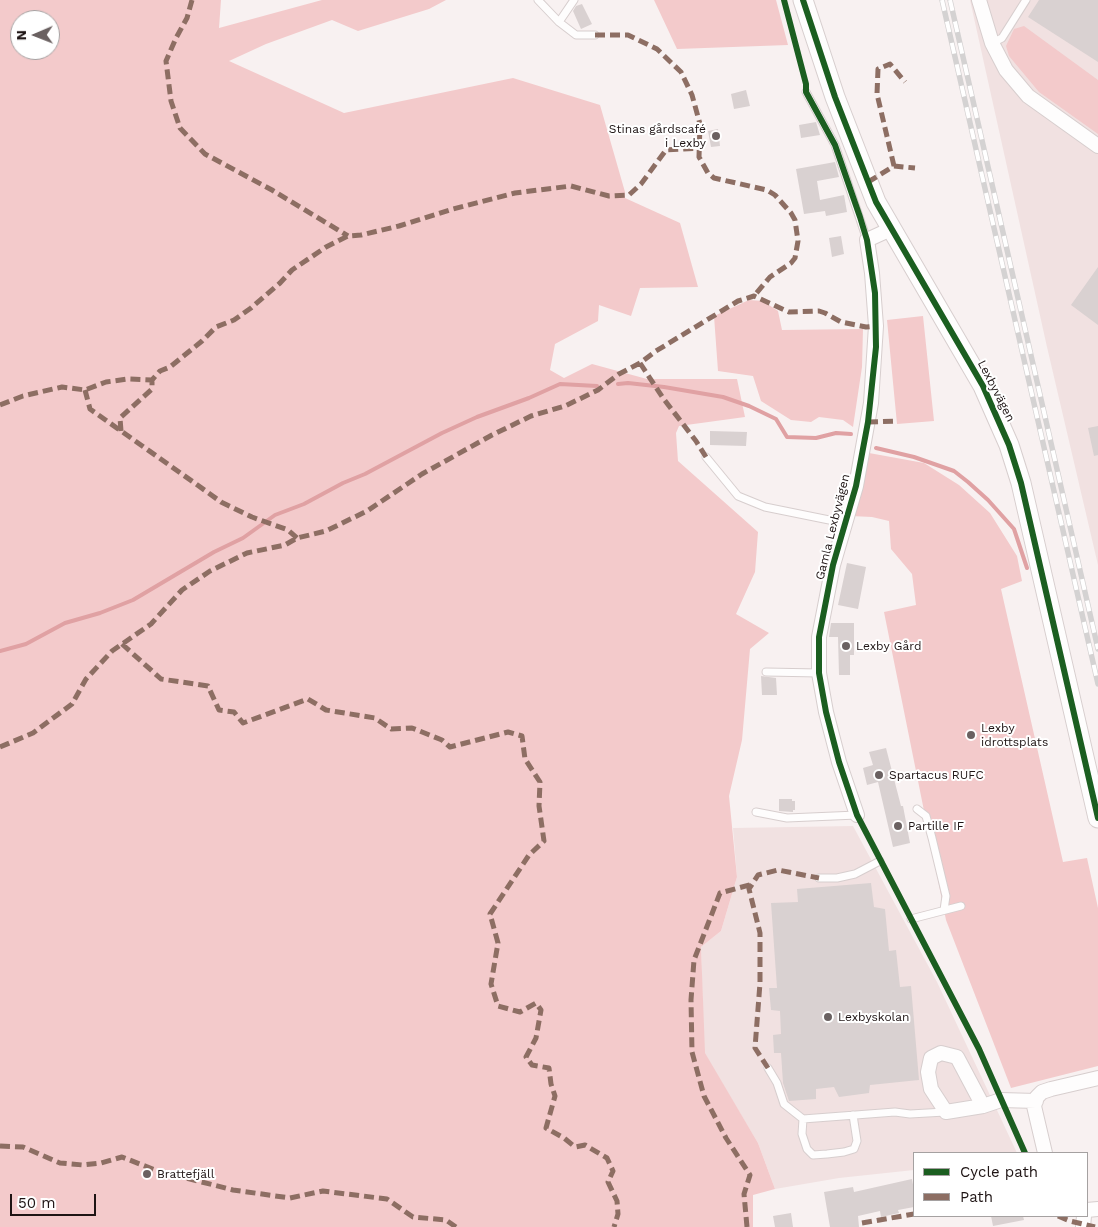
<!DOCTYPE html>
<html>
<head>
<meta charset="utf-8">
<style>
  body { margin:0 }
  #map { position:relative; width:1098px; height:1227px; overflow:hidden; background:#f8f1f1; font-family:"Work Sans",sans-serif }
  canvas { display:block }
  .legend { position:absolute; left:913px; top:1152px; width:175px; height:65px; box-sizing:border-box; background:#fff; border:1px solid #a5a1a1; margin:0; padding:6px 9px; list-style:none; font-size:15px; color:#1e1414 }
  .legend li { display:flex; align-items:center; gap:10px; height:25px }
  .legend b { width:25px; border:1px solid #a5a1a1 }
  .north { position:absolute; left:10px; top:10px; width:50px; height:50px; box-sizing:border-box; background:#fff; border:1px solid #a5a1a1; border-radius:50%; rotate:269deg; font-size:14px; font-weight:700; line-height:20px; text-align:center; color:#1e1414 }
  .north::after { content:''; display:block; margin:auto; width:18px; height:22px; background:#6a6161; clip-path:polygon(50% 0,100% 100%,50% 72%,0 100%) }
  .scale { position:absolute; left:10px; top:1194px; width:86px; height:22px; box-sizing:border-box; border:2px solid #1e1414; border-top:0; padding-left:6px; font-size:15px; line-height:18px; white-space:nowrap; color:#1e1414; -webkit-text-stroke:4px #fff; paint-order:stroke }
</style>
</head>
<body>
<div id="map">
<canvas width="1098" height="1227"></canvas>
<ul class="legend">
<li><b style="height:6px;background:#1b5e20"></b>Cycle path</li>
<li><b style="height:6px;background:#8d6e63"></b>Path</li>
</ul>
<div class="north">N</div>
<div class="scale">50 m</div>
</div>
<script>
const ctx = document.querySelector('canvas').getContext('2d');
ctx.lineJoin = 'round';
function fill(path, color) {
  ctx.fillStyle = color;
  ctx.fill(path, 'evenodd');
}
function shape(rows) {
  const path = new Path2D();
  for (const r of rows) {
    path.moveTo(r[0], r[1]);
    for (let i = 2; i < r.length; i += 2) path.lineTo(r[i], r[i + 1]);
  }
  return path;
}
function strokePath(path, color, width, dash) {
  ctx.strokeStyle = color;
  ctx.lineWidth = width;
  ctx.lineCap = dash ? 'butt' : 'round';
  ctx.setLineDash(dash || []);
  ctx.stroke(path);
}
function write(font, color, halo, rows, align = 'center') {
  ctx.font = font + ' "Work Sans",sans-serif';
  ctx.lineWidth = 4;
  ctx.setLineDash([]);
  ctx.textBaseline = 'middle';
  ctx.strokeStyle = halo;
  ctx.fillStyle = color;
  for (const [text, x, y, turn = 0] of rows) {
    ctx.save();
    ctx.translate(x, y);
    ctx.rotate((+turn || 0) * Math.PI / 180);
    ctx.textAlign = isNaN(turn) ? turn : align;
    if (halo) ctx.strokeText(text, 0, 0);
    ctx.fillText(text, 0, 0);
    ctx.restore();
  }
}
fill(shape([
  [970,0,1098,0,1098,565,1047,347],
  [853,826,937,982,1017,1153,914,1153,914,1170,839,1178,775,1189,758,1143,704,1053,701,947,721,931,737,877,733,828]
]), '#f1e1e1');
fill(shape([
  [0,0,221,0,219,28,322,0,446,0,429,9,358,31,332,20,266,44,229,61,344,113,513,78,600,105,625,192,625,198,680,223,698,287,640,288,631,316,599,305,598,321,555,344,550,370,564,378,592,364,647,379,737,379,745,417,679,426,676,433,678,461,758,532,755,572,736,614,769,633,750,649,742,740,729,796,737,877,721,931,701,947,705,1053,758,1143,775,1189,753,1195,753,1227,0,1227],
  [20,20,50,20,50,50,20,50],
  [654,0,776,0,788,45,677,49],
  [1024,26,1098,80,1098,134,1039,92,1009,56,1006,46,1014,29],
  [749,300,763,301,778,311,782,330,863,329,862,367,853,427,843,420,819,417,811,422,791,420,761,401,753,376,718,371,714,316],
  [923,316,934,421,897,424,887,320],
  [869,453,924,463,959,485,990,513,1017,556,1022,581,1001,589,1063,862,1087,858,1098,908,1098,1066,1011,1088,946,920,884,612,916,605,912,574,891,549,889,521,872,517,851,516]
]), '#f3cacb');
strokePath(shape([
  [618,384,628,383,664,387,723,397,749,406,776,419,787,437,816,438,836,433,851,434],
  [876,448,914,457,954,471,968,482,988,500,1014,529,1027,568],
  [0,651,26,644,65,623,100,613,133,600,214,552,243,538,275,515,304,504,343,483,365,474,442,433,477,417,529,398,560,384,597,386]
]), '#e0a1a3', 4);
fill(shape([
  [1039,0,1098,0,1098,62,1028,17],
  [582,4,592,24,581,29,573,11,576,6],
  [746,90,750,106,734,109,731,94],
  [816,122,820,135,801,138,799,125],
  [718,129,720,146,711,147,708,131],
  [835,162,839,177,817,181,820,200,844,195,847,212,826,216,825,211,804,214,796,169],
  [841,236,844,254,832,257,829,238],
  [1098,267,1098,325,1071,305],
  [1098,426,1098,455,1094,456,1088,428],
  [710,431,747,432,746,446,710,445],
  [847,563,866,567,858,609,838,605],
  [831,623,854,623,854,655,850,655,850,675,839,675,838,637,829,637],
  [761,676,776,678,777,695,762,695],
  [886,748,901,806,903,806,910,843,893,847,878,782,867,785,863,768,873,765,869,752],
  [779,799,792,799,792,801,795,801,795,810,793,810,793,812,779,811],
  [871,883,874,907,885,909,889,951,896,950,900,987,911,986,919,1080,870,1085,869,1093,839,1097,834,1087,816,1089,816,1099,789,1101,783,1083,781,1053,774,1053,773,1035,781,1034,780,1011,771,1010,769,988,777,988,771,903,798,902,797,889],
  [912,1179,914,1190,914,1207,898,1210,899,1213,881,1217,880,1211,858,1216,859,1227,830,1227,824,1192,853,1187,854,1192],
  [791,1213,793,1227,775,1227,773,1216],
  [991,1216,1023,1216,1024,1220,993,1226]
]), '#d9d1d1');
const lane = shape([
  [538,0,559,22,576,35,595,35],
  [559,22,574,0],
  [992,43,1002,38,1026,0],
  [806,92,835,145,867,240],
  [706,457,738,496,765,507,844,523],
  [766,672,819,673],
  [917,809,926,816,932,838,946,896,944,910],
  [756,812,787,818,857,815],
  [819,878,837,878,855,874,880,861],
  [911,919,961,906],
  [768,1068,777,1083,784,1104,803,1119,895,1112,910,1114,945,1112],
  [803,1119,802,1134,807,1149,813,1155,827,1154,844,1152,854,1149,857,1141,853,1115]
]);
const street = shape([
  [979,0,992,43,1006,70,1028,96,1098,146],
  [857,815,839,762,826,712,819,673,819,637,833,565,856,486,871,403,876,326,872,273,867,240,891,229],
  [983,1106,957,1057,941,1053,931,1058,928,1072,931,1089,946,1112,983,1106,1001,1100,1036,1101],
  [1045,1153,1034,1106,1037,1097,1042,1092,1051,1089,1098,1078],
  [1087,1210,1098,1209],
  [1083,1227,1084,1216]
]);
const secondary = shape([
  [803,0,835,97,876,202,983,386,1009,445,1021,483,1098,818]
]);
strokePath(lane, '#d7cece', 9);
strokePath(street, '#d7cece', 16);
strokePath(secondary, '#d7cece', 21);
strokePath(lane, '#fefdfd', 7);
strokePath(street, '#fefdfd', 14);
strokePath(secondary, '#fefdfd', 19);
const rail = shape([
  [942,0,1098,684],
  [950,0,1098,649]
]);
strokePath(rail, '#d4d2d2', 5.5);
strokePath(rail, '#fff', 4, [11]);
strokePath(shape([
  [192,0,187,18,176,38,166,61,171,101,180,128,205,154,272,190,348,236],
  [595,35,628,35,657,49,681,72,692,95,700,124,699,157,708,173,714,178,767,190,775,195,791,213,795,220,798,241,795,258,791,263,770,277,754,296],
  [894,166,877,94,878,69,890,64,905,82],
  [868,182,894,166,915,168],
  [640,363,663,398,696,441,706,457],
  [85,390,90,409,196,484,221,502,252,517,288,530,297,538],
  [0,405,23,396,62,387,85,390,106,382,128,379,152,380],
  [868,422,897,421],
  [121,431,120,418,152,389,152,380,160,371,170,367,202,341,216,327,234,320,251,308,280,283,292,270,326,247,348,236,361,235,399,226,453,209,515,193,571,186,609,196,629,195,641,184,666,150,700,148],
  [122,644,161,679,208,686,219,710,234,712,243,723,308,699,326,710,375,718,391,729,412,728,442,740,450,747,508,732,522,736,525,759,540,782,539,806,544,841,529,855,490,914,498,943,491,984,498,1006,520,1012,536,1003,541,1010,536,1038,526,1057,532,1065,549,1068,551,1084,555,1096,546,1128,564,1138,575,1147,585,1145,607,1158,613,1171,608,1182,617,1201,618,1214,614,1227],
  [0,747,33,733,72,704,86,679,112,651,151,624,182,590,210,571,247,553,285,545,297,538,326,531,367,511,422,474,492,435,531,416,565,406,598,390,619,374,640,363,656,351,738,301,754,296,789,312,819,311,825,313,841,322,866,327,876,326],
  [768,1068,755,1048,760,983,760,933,749,889,758,875,778,870,819,878],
  [0,1146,23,1147,60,1163,83,1165,101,1163,122,1157,155,1170,233,1190,290,1198,323,1191,387,1199,413,1217,446,1220,456,1227],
  [1058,1216,1070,1221,1095,1227],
  [862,1223,914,1214],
  [747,1227,744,1194,750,1175,726,1138,704,1096,692,1052,691,1000,694,960,720,893,753,884]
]), '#8d6e63', 5, [10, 5]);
strokePath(shape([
  [784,0,806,84,806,92,835,145,860,217,867,240,875,293,876,347,868,422,856,486,833,565,819,637,819,673,826,712,839,762,857,815,979,1049,1025,1153],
  [803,0,835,97,876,202,983,386,1009,445,1021,483,1098,818]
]), '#1b5e20', 6);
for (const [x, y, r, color] of [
  [716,136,5,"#6a6161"],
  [846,646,5,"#6a6161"],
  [971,735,5,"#6a6161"],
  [879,775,5,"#6a6161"],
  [898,826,5,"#6a6161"],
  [828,1017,5,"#6a6161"],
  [147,1174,5,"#6a6161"]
]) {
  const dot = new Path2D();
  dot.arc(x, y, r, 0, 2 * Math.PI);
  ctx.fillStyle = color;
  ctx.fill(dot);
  strokePath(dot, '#fff', 2);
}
write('12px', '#1e1414', '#fff', [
  ["Stinas gårdscafé",706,129,"right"],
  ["i Lexby",706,143,"right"],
  ["Lexby Gård",856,646],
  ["Lexby",981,728],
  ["idrottsplats",981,742],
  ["Spartacus RUFC",889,775],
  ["Partille IF",908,826],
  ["Lexbyskolan",838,1017],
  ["Brattefjäll",157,1174]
], 'left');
write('12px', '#1e1414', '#fff', [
  ["Lexbyvägen",996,391,63],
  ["Gamla Lexbyvägen",833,527,-76]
]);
</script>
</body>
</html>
